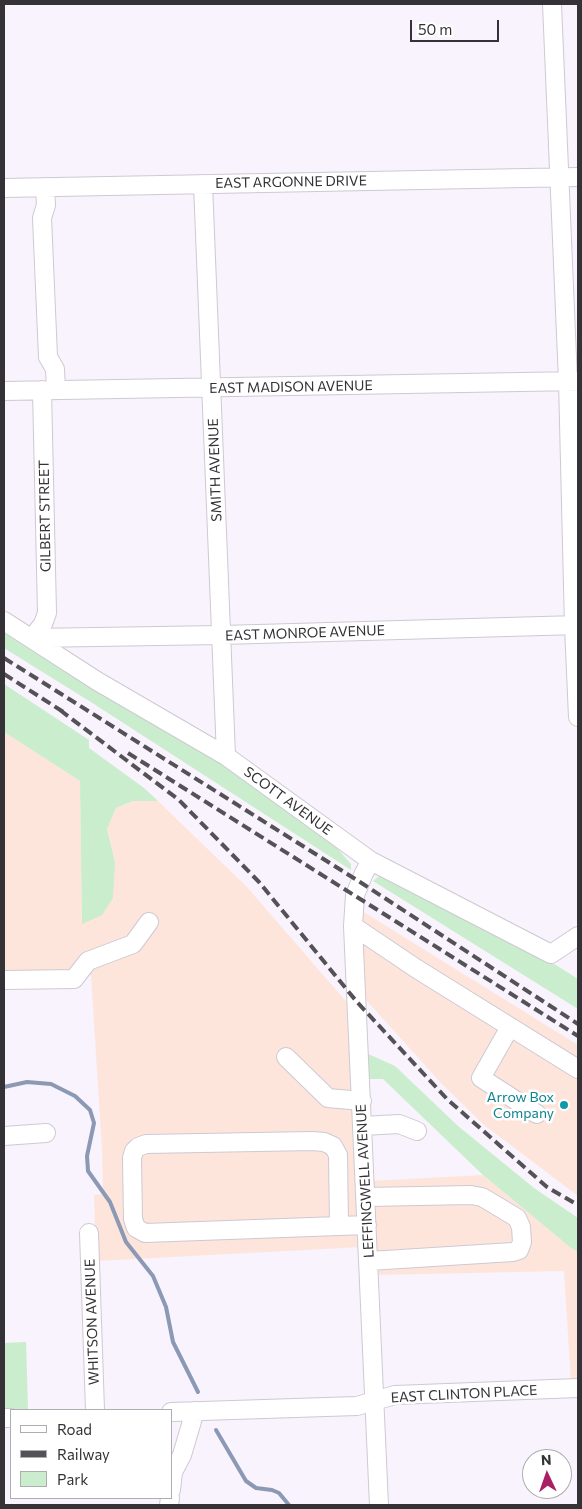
<!DOCTYPE html>
<html>
<head>
<meta charset="utf-8">
<style>
  body { margin:0 }
  #map { position:relative; width:582px; height:1509px; overflow:hidden; background:#f8f3fc; font-family:Commissioner,sans-serif }
  canvas { display:block }
  .frame { position:absolute; inset:0; border:5px solid #343236; pointer-events:none }
  .legend { position:absolute; left:10px; top:1409px; width:162px; height:90px; box-sizing:border-box; background:#fff; border:1px solid #aeadaf; margin:0; padding:6px 9px; list-style:none; font-size:15px; color:#343236 }
  .legend li { display:flex; align-items:center; gap:10px; height:25px }
  .legend b { width:25px; border:1px solid #aeadaf }
  .north { position:absolute; left:522px; top:1449px; width:50px; height:50px; box-sizing:border-box; background:#fff; border:1px solid #aeadaf; border-radius:50%; rotate:357deg; font-size:14px; font-weight:700; line-height:20px; text-align:center; color:#343236 }
  .north::after { content:''; display:block; margin:auto; width:18px; height:22px; background:#a91f64; clip-path:polygon(50% 0,100% 100%,50% 72%,0 100%) }
  .scale { position:absolute; left:410px; top:20px; width:89px; height:22px; box-sizing:border-box; border:2px solid #343236; border-top:0; padding-left:6px; font-size:15px; line-height:18px; white-space:nowrap; color:#343236; -webkit-text-stroke:4px #fff; paint-order:stroke }
</style>
</head>
<body>
<div id="map">
<canvas width="582" height="1509"></canvas>
<div class="frame"></div>
<ul class="legend">
<li><b style="height:6px;background:#fff"></b>Road</li>
<li><b style="height:6px;background:#545256"></b>Railway</li>
<li><b style="height:14px;background:#caedcd"></b>Park</li>
</ul>
<div class="north">N</div>
<div class="scale">50 m</div>
</div>
<script>
const ctx = document.querySelector('canvas').getContext('2d');
ctx.lineJoin = 'round';
function fill(path, color) {
  ctx.fillStyle = color;
  ctx.fill(path, 'evenodd');
}
function shape(rows) {
  const path = new Path2D();
  for (const r of rows) {
    path.moveTo(r[0], r[1]);
    for (let i = 2; i < r.length; i += 2) path.lineTo(r[i], r[i + 1]);
  }
  return path;
}
function strokePath(path, color, width, dash) {
  ctx.strokeStyle = color;
  ctx.lineWidth = width;
  ctx.lineCap = dash ? 'butt' : 'round';
  ctx.setLineDash(dash || []);
  ctx.stroke(path);
}
function write(font, color, halo, rows, align = 'center') {
  ctx.font = font + ' Commissioner,sans-serif';
  ctx.lineWidth = 5;
  ctx.setLineDash([]);
  ctx.textBaseline = 'middle';
  ctx.strokeStyle = halo;
  ctx.fillStyle = color;
  for (const [text, x, y, turn = 0] of rows) {
    ctx.save();
    ctx.translate(x, y);
    ctx.rotate((+turn || 0) * Math.PI / 180);
    ctx.textAlign = isNaN(turn) ? turn : align;
    if (halo) ctx.strokeText(text, 0, 0);
    ctx.fillText(text, 0, 0);
    ctx.restore();
  }
}
fill(shape([
  [4,732,80,781,82,924,115,862,107,828,116,808,133,801,158,801,247,887,350,1006,362,1247,96,1261,94,1195,103,1194,102,1149,91,975,4,973],
  [362,911,578,1045,578,1196,483,1124,441,1083,367,1001,363,994],
  [483,1175,571,1248,578,1252,578,1382,571,1382,564,1271,376,1275,371,1181]
]), '#fee5dc');
fill(shape([
  [4,627,78,678,218,762,262,791,328,838,351,864,351,870,94,704,4,648],
  [4,684,89,740,89,748,144,788,158,801,133,801,116,808,107,829,115,862,113,898,102,915,82,924,80,781,4,732],
  [386,876,478,922,556,965,578,979,578,1009,373,881,378,877],
  [366,1053,395,1066,458,1126,534,1188,578,1218,578,1252,571,1248,483,1175,383,1079,367,1079],
  [26,1342,28,1410,4,1411,4,1343]
]), '#caedcd');
strokePath(shape([
  [4,1087,27,1082,51,1084,75,1096,90,1110,94,1123,87,1156,88,1171,110,1202,126,1242,153,1276,166,1307,173,1342,198,1392],
  [216,1430,246,1481,256,1488,272,1490,279,1493,289,1505]
]), '#8b99b5', 4);
const minor = shape([
  [552,4,568,381,574,626,578,717],
  [203,184,226,756],
  [45,187,46,205,42,218,48,357,55,369,56,390],
  [4,188,578,177],
  [4,391,578,381],
  [4,621,97,681,226,756,371,861,551,954,578,936],
  [32,638,222,635,578,625],
  [32,638,43,624,47,613,42,390],
  [371,861,364,873,355,895,353,926,379,1505],
  [353,926,417,969,578,1069],
  [4,980,74,979,88,961,133,944,149,922],
  [510,1027,481,1078,537,1114],
  [286,1057,328,1098,362,1101],
  [363,1126,399,1124,417,1131],
  [4,1136,46,1133],
  [366,1197,471,1195,482,1197,517,1218,521,1227,522,1242,519,1250,513,1252,369,1261],
  [339,1226,338,1155,333,1146,324,1142,312,1141,146,1144,138,1147,134,1151,132,1158,133,1219,136,1228,145,1233,339,1226,367,1225],
  [89,1233,95,1410],
  [171,1412,357,1406,395,1395,578,1388],
  [4,1418,11,1418],
  [171,1490,173,1472,182,1455,195,1411],
  [169,1505,170,1498]
]);
strokePath(minor, '#cec9d2', 20);
strokePath(minor, '#fff', 18);
strokePath(shape([
  [4,658,360,882,578,1024],
  [4,674,65,713],
  [60,710,179,800,259,882,357,1002,447,1099,547,1187,578,1205],
  [128,753,578,1036]
]), '#545256', 4, [10, 5]);
for (const [x, y, r, color] of [
  [564,1105,5,"#0f9aa8"]
]) {
  const dot = new Path2D();
  dot.arc(x, y, r, 0, 2 * Math.PI);
  ctx.fillStyle = color;
  ctx.fill(dot);
  strokePath(dot, '#fff', 2);
}
write('14px', '#343236', '#fff', [
  ["EAST ARGONNE DRIVE",291,182,-1],
  ["EAST MADISON AVENUE",291,387,-1],
  ["SMITH AVENUE",215,470,-92],
  ["GILBERT STREET",45,516,-91],
  ["EAST MONROE AVENUE",305,633,-2],
  ["SCOTT AVENUE",288,801,36],
  ["LEFFINGWELL AVENUE",365,1181,-93],
  ["WHITSON AVENUE",92,1322,-92],
  ["EAST CLINTON PLACE",464,1394,-3]
]);
write('14px', '#0d838f', '#fff', [
  ["Arrow Box",554,1097],
  ["Company",554,1113]
], 'right');
</script>
</body>
</html>
